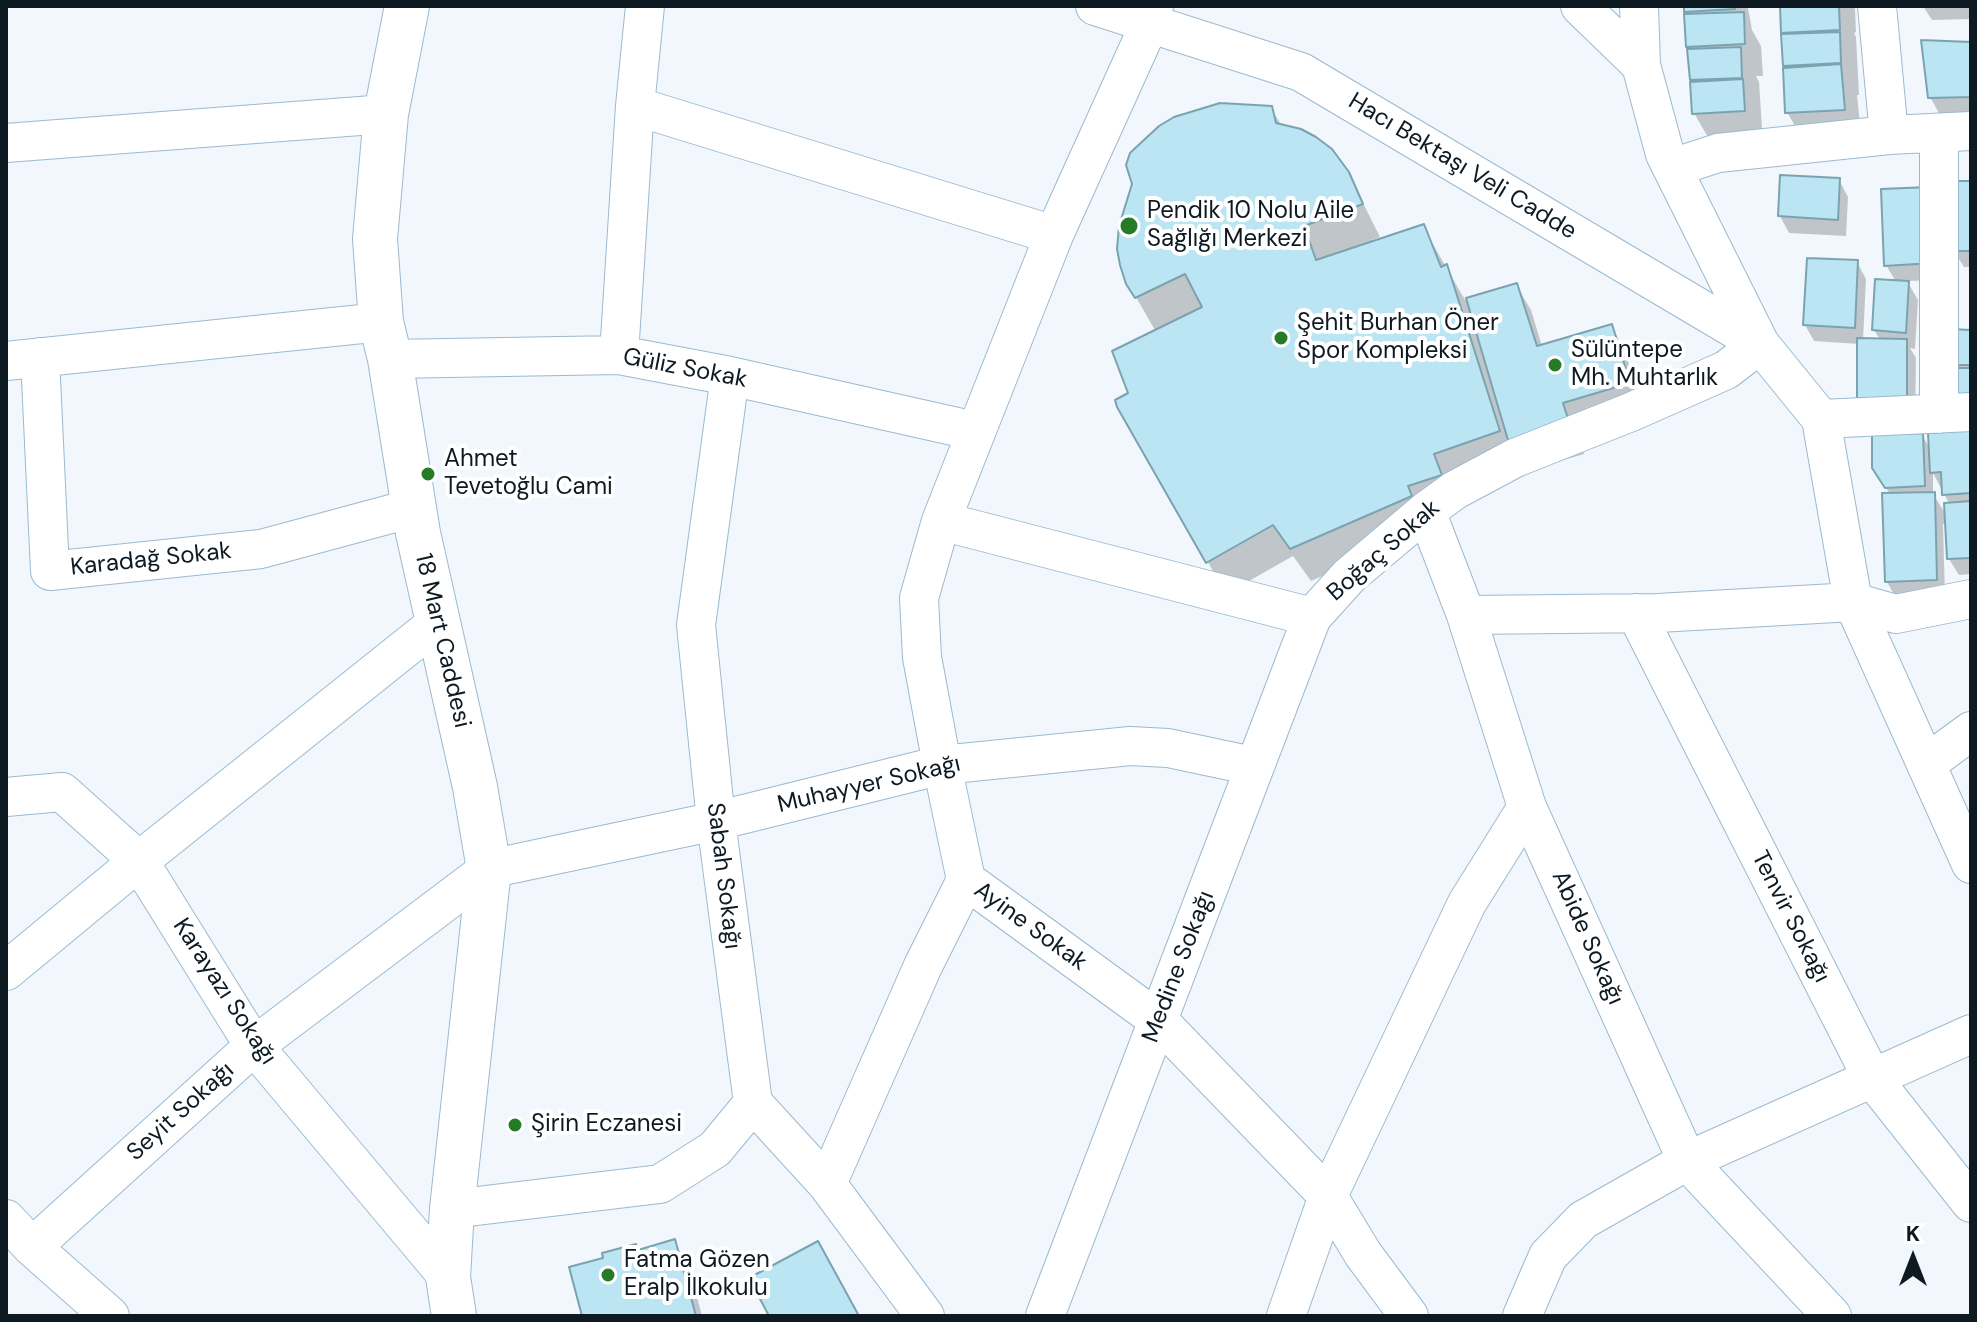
<!DOCTYPE html>
<html>
<head>
<meta charset="utf-8">
<style>
  body { margin:0 }
  #map { position:relative; width:1977px; height:1322px; overflow:hidden; background:#f1f7fc; font-family:"DM Sans",sans-serif }
  canvas { display:block }
  .frame { position:absolute; inset:0; border:8px solid #0e1a22; pointer-events:none }
  .north { position:absolute; left:1873px; top:1218px; width:80px; height:80px; -webkit-text-stroke:6px #fff; paint-order:stroke; rotate:0deg; font-size:22px; font-weight:700; line-height:32px; text-align:center; color:#0e1a22 }
  .north::after { content:''; display:block; margin:auto; width:28px; height:36px; background:#0e1a22; clip-path:polygon(50% 0,100% 100%,50% 72%,0 100%) }
</style>
</head>
<body>
<div id="map">
<canvas width="1977" height="1322"></canvas>
<div class="frame"></div>
<div class="north">K</div>
</div>
<script>
const ctx = document.querySelector('canvas').getContext('2d');
ctx.lineJoin = 'round';
function fill(path, color) {
  ctx.fillStyle = color;
  ctx.fill(path, 'evenodd');
}
function shape(rows) {
  const path = new Path2D();
  for (const r of rows) {
    path.moveTo(r[0], r[1]);
    for (let i = 2; i < r.length; i += 2) path.lineTo(r[i], r[i + 1]);
  }
  return path;
}
function strokePath(path, color, width, dash) {
  ctx.strokeStyle = color;
  ctx.lineWidth = width;
  ctx.lineCap = dash ? 'butt' : 'round';
  ctx.setLineDash(dash || []);
  ctx.stroke(path);
}
function write(font, color, halo, rows, align = 'center') {
  ctx.font = font + ' "DM Sans",sans-serif';
  ctx.lineWidth = 8;
  ctx.setLineDash([]);
  ctx.textBaseline = 'middle';
  ctx.strokeStyle = halo;
  ctx.fillStyle = color;
  for (const [text, x, y, turn = 0] of rows) {
    ctx.save();
    ctx.translate(x, y);
    ctx.rotate((+turn || 0) * Math.PI / 180);
    ctx.textAlign = isNaN(turn) ? turn : align;
    if (halo) ctx.strokeText(text, 0, 0);
    ctx.fillText(text, 0, 0);
    ctx.restore();
  }
}
fill(shape([
  [1686,6,1760,6,1748,8,1752,30,1761,46,1763,76,1756,76,1759,82,1763,143,1713,146,1694,113,1691,51,1688,46,1689,16],
  [1784,6,1853,6,1855,9,1856,32,1854,33,1856,37,1859,95,1857,95,1862,143,1806,145,1787,112,1787,70,1785,65,1782,7],
  [1923,6,1971,6,1971,19,1932,20],
  [1971,44,1971,122,1944,122,1930,97],
  [1271,108,1282,126,1348,173,1380,237,1372,240,1373,243,1423,227,1465,300,1516,285,1531,310,1542,346,1611,326,1625,351,1642,408,1576,428,1584,454,1527,471,1514,449,1429,529,1311,581,1293,556,1226,594,1117,401,1130,394,1156,332,1128,283],
  [1839,180,1848,197,1846,236,1789,233,1780,216],
  [1971,183,1971,267,1964,267,1954,251],
  [1883,191,1941,280,1907,281,1918,300,1915,349,1910,348,1916,358,1915,414,1868,414,1859,397,1859,344,1814,341,1805,325,1857,262,1866,279,1863,341,1881,341,1874,330,1896,282,1886,265],
  [1971,332,1971,402,1954,372],
  [1971,432,1971,574,1959,575,1949,559,1947,524,1943,524,1945,597,1896,598,1887,582,1891,495,1884,485,1922,435,1931,450],
  [1933,473,1950,505,1947,516,1933,494],
  [674,1242,689,1267,702,1316,584,1316,638,1252]
]), '#0003');
const building = shape([
  [1684,6,1735,6,1735,9,1684,12,1684,6],
  [1780,6,1839,6,1840,30,1781,33,1780,6],
  [1744,12,1745,44,1686,47,1684,14,1744,12],
  [1840,32,1841,63,1783,66,1781,34,1840,32],
  [1921,40,1971,42,1971,97,1928,98,1921,40],
  [1741,47,1742,78,1690,80,1687,49,1741,47],
  [1841,64,1845,110,1785,113,1783,68,1841,64],
  [1743,79,1745,111,1692,114,1690,82,1743,79],
  [1220,103,1272,106,1276,123,1301,129,1316,137,1332,149,1349,172,1363,204,1304,226,1316,260,1424,224,1441,267,1447,264,1500,431,1434,454,1442,475,1408,486,1412,496,1290,549,1273,525,1206,563,1117,407,1115,400,1128,393,1112,351,1202,307,1185,274,1135,298,1126,284,1120,265,1117,249,1119,226,1132,184,1126,165,1130,153,1159,126,1174,117,1220,103],
  [1780,175,1840,178,1838,220,1778,216,1780,175],
  [1952,181,1971,181,1971,251,1952,251,1952,181],
  [1930,187,1933,263,1884,266,1881,189,1930,187],
  [1807,258,1858,260,1855,328,1803,325,1807,258],
  [1875,279,1909,281,1906,333,1872,330,1875,279],
  [1517,283,1537,346,1612,324,1630,383,1563,403,1571,428,1510,447,1466,298,1517,283],
  [1949,329,1971,330,1971,365,1948,365,1949,329],
  [1857,338,1907,339,1907,398,1857,398,1857,338],
  [1952,368,1971,368,1971,395,1952,395,1952,368],
  [1971,430,1971,493,1942,495,1941,472,1930,473,1928,433,1971,430],
  [1923,433,1925,486,1885,488,1872,468,1872,434,1923,433],
  [1935,492,1937,580,1885,582,1882,493,1935,492],
  [1971,501,1971,558,1947,559,1944,503,1971,501],
  [675,1239,696,1316,582,1316,569,1267,603,1258,602,1253,636,1244,638,1250,675,1239],
  [818,1241,859,1316,769,1316,749,1278,818,1241]
]);
fill(building, '#bce5f3');
strokePath(building, '#7ba2af', 2);
const minor = shape([
  [1095,6,1301,72,1760,344],
  [1154,6,1150,23,1054,235,941,521,919,598,922,657,942,765,966,880,1158,1020,1328,1196,1363,1254,1409,1316],
  [1580,6,1641,65,1665,154,1760,344,1821,419,1971,412],
  [1639,6,1641,65],
  [1877,6,1889,135],
  [635,106,1054,235],
  [1939,133,1939,414],
  [6,143,386,114],
  [1672,168,1718,153,1889,135,1971,131],
  [619,355,635,106,645,6],
  [40,357,50,571,261,549,413,508],
  [390,359,619,355,730,376,975,431],
  [6,361,381,322],
  [730,376,696,625,716,821,753,1103,827,1184,925,1316],
  [1821,419,1853,602,1971,864],
  [1426,511,1466,615,1527,807,1687,1161,1832,1316],
  [941,521,1312,617,1349,576,1426,511,1455,490,1515,458,1631,412,1726,370,1760,344],
  [1636,613,1872,1078,1971,1203],
  [1466,615,1658,613,1853,602,1896,614,1971,599],
  [1926,764,1971,731],
  [6,797,62,792,139,861,254,1046,448,1277],
  [6,971,139,861,438,622],
  [827,1184,923,966,966,880],
  [452,1209,660,1184,715,1149,753,1103],
  [6,1219,32,1247,110,1316],
  [32,1247,254,1046,489,869,716,821,942,765,1130,746,1168,748,1253,766],
  [1045,1316,1312,617],
  [1286,1316,1328,1196,1467,903,1527,807],
  [1522,1316,1548,1256,1583,1220,1687,1161,1971,1034]
]);
const tertiary = shape([
  [407,6,386,114,375,239,381,322,390,359,418,533,475,787,489,869,452,1209,448,1277,454,1316]
]);
strokePath(minor, '#9bbad0', 40);
strokePath(tertiary, '#9bbad0', 46);
strokePath(minor, '#fff', 38);
strokePath(tertiary, '#fff', 44);
for (const [x, y, r, color] of [
  [1129,226,10,"#267b27"],
  [1281,338,8,"#267b27"],
  [1555,365,8,"#267b27"],
  [428,474,8,"#267b27"],
  [515,1125,8,"#267b27"],
  [608,1275,8,"#267b27"]
]) {
  const dot = new Path2D();
  dot.arc(x, y, r, 0, 2 * Math.PI);
  ctx.fillStyle = color;
  ctx.fill(dot);
  strokePath(dot, '#fff', 3);
}
write('24px', '#0e1a22', '#fff', [
  ["Hacı Bektaşı Veli Cadde",1462,167,31],
  ["Güliz Sokak",685,369,11],
  ["Boğaç Sokak",1384,551,-41],
  ["Karadağ Sokak",151,560,-6],
  ["18 Mart Caddesi",442,641,77],
  ["Muhayyer Sokağı",869,785,-13],
  ["Sabah Sokağı",723,876,83],
  ["Tenvir Sokağı",1790,917,63],
  ["Ayine Sokak",1030,927,36],
  ["Abide Sokağı",1587,938,66],
  ["Medine Sokağı",1179,967,-69],
  ["Karayazı Sokağı",224,992,57],
  ["Seyit Sokağı",181,1112,-42]
]);
write('24px', '#0e1a22', '#fff', [
  ["Pendik 10 Nolu Aile",1147,212],
  ["Sağlığı Merkezi",1147,240],
  ["Şehit Burhan Öner",1297,324],
  ["Spor Kompleksi",1297,352],
  ["Sülüntepe",1571,351],
  ["Mh. Muhtarlık",1571,379],
  ["Ahmet",444,460],
  ["Tevetoğlu Cami",444,488],
  ["Şirin Eczanesi",531,1125],
  ["Fatma Gözen",624,1261],
  ["Eralp İlkokulu",624,1289]
], 'left');
</script>
</body>
</html>
